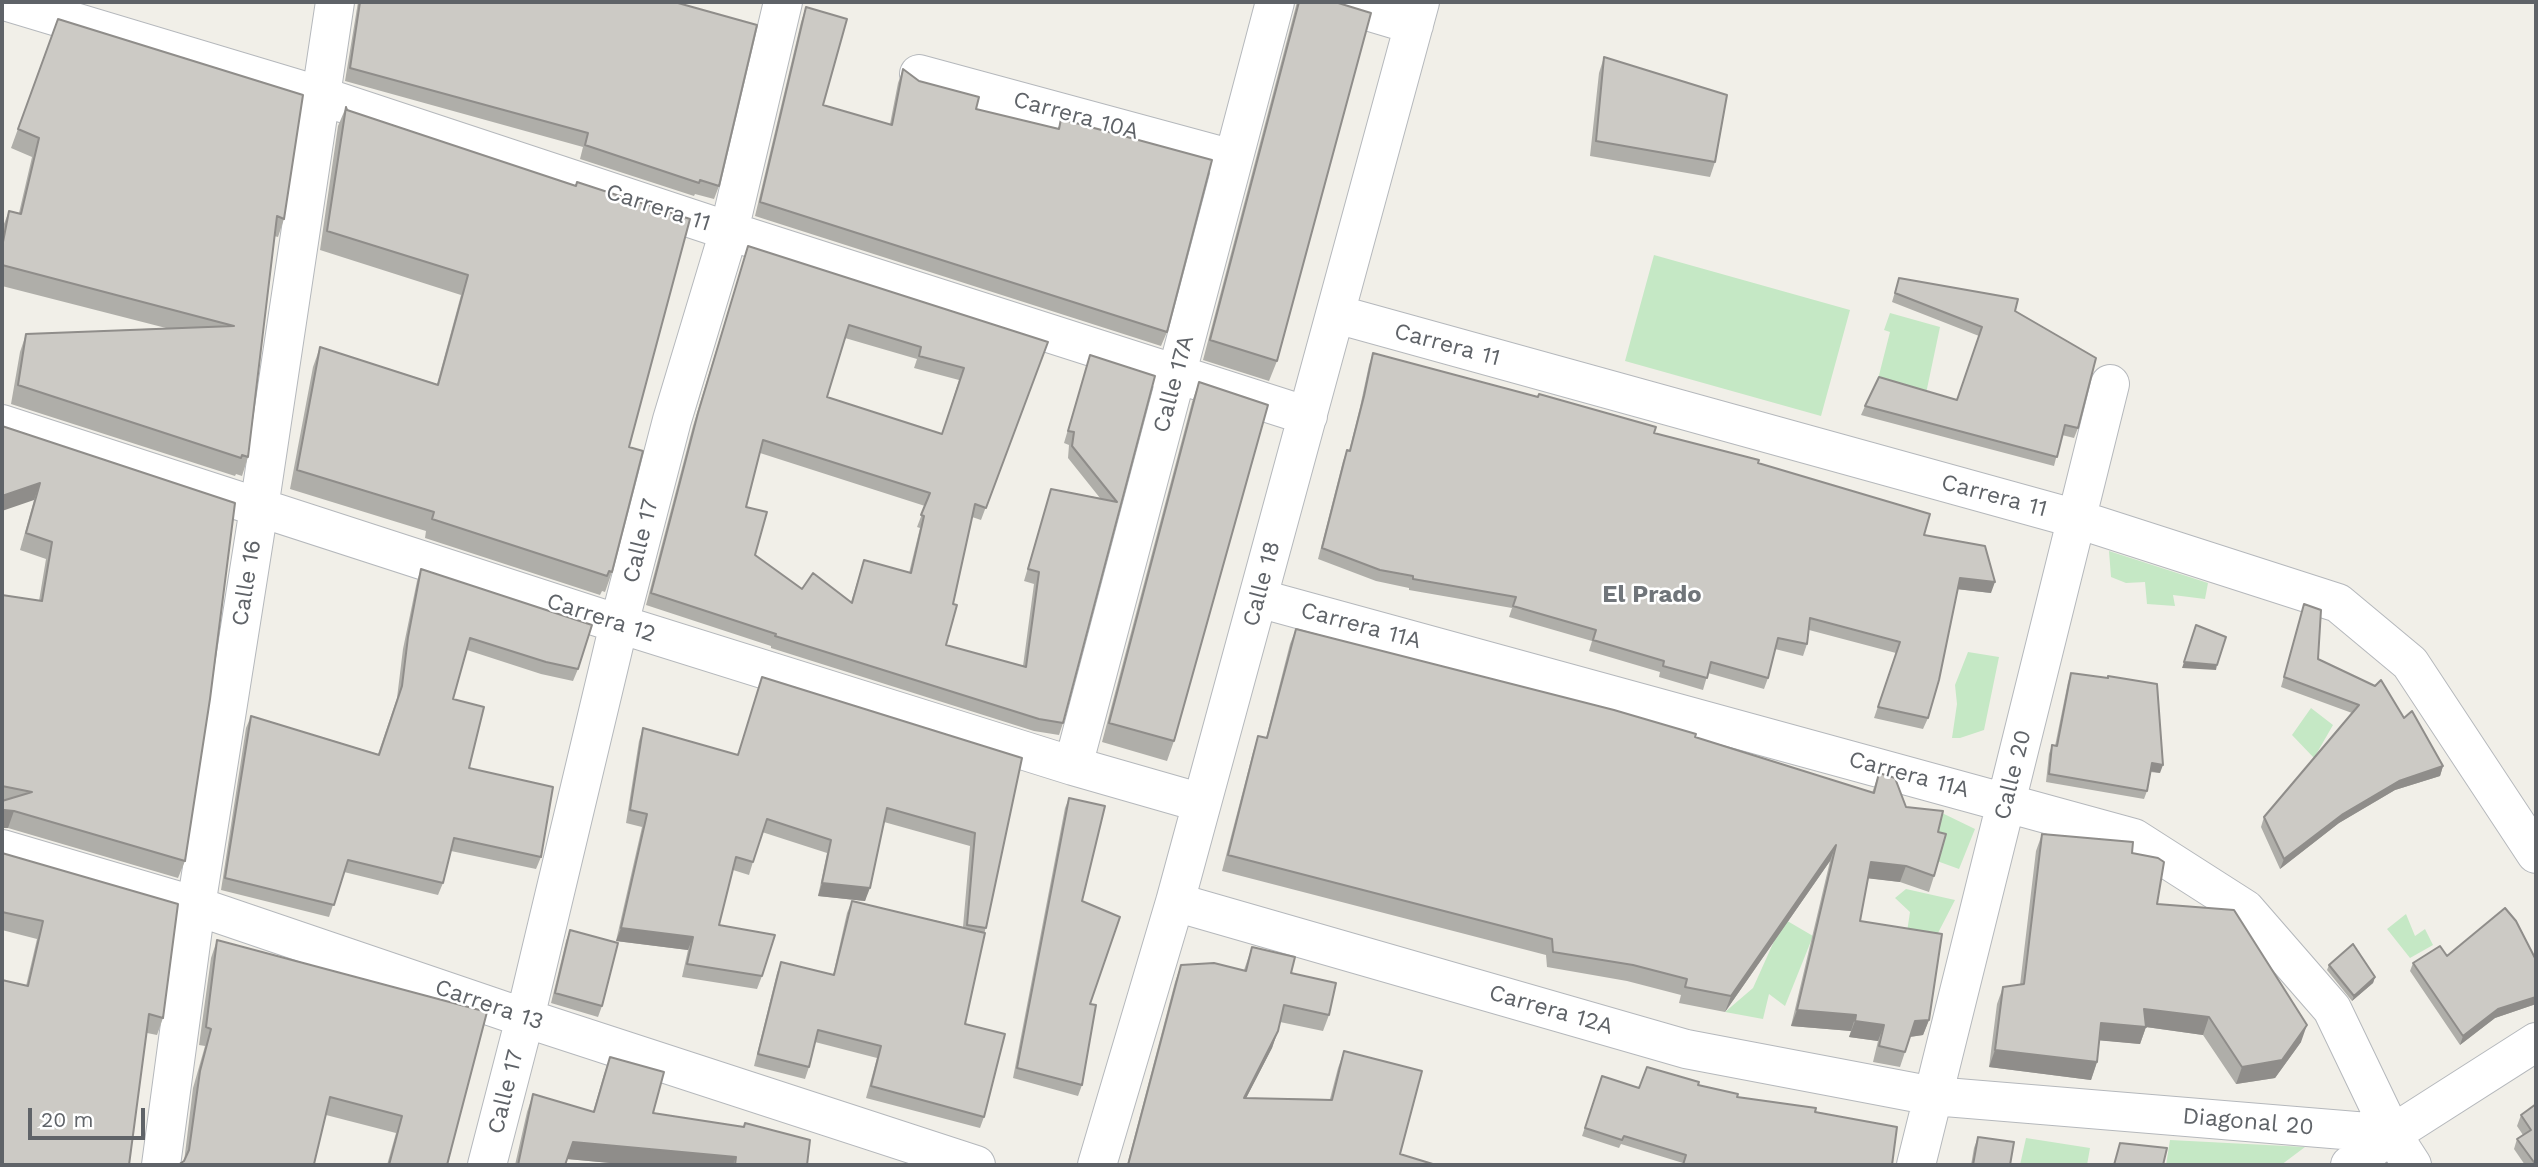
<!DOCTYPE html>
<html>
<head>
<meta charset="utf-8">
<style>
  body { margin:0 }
  #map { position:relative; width:2538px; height:1167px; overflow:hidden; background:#f1efe8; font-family:"Work Sans",sans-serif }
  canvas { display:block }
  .frame { position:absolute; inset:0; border:4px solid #5f6368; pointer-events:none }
  .scale { position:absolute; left:28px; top:1108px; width:117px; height:32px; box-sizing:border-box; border:4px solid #5f6368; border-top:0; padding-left:9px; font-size:21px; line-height:24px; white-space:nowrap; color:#5f6368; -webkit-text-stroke:5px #fff; paint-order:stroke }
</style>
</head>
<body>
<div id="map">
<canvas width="2538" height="1167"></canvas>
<div class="frame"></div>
<div class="scale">20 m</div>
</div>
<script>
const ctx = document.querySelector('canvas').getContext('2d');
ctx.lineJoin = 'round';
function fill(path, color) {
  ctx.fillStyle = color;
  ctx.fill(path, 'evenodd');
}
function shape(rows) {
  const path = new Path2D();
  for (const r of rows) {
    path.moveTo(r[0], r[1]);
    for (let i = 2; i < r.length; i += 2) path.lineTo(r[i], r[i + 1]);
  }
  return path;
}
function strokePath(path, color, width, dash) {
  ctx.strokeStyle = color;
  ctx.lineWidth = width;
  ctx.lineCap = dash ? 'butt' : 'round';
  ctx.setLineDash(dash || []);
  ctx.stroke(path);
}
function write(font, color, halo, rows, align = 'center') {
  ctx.font = font + ' "Work Sans",sans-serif';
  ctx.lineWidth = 5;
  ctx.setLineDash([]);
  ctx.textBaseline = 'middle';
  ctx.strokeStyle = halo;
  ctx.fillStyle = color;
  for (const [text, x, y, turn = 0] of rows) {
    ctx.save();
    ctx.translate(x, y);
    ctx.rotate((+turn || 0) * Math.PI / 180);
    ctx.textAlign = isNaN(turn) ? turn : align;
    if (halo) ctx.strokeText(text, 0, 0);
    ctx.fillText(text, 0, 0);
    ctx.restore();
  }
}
fill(shape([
  [1654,255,1850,310,1821,416,1625,361],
  [1890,313,1940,327,1924,403,1876,387,1890,332,1884,330],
  [2109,551,2208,583,2205,599,2173,595,2175,606,2147,604,2145,582,2126,583,2111,577],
  [1968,652,1999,657,1984,730,1960,738,1952,738,1957,704,1955,685],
  [2311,708,2333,725,2314,758,2292,735],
  [1942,813,1975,829,1959,869,1937,861,1933,848],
  [1906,889,1955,900,1938,933,1907,932,1910,912,1895,898],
  [2406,914,2415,936,2425,929,2433,945,2410,958,2387,929],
  [1784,919,1813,936,1785,1006,1769,994,1763,1019,1725,1012,1753,988],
  [2026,1138,2090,1148,2087,1165,2020,1165],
  [2170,1140,2305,1147,2281,1165,2166,1165]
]), '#c5e8c5');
const minor = shape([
  [8,2,321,96,729,231,1308,416],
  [1337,2,1414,25],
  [919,74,1233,159],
  [1336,314,2077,519,2338,603,2410,663,2536,854],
  [2,424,619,624,1073,766,1202,803],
  [1258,598,2134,838,2245,909,2332,1009,2392,1134,2412,1165],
  [1073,766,1275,2],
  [2,849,196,906,525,1018,976,1165],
  [1175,902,1686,1049,1933,1096,2392,1134],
  [161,1165,196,906,259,508,335,2],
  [487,1165,525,1018,619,624,672,420,729,231,783,2],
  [1097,1165,1175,902,1420,2],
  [1916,1165,2110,384],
  [2350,1165,2392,1134,2536,1042]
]);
strokePath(minor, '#b5b8bc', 40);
strokePath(minor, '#fff', 38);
fill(shape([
  [358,2,682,2,681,3,719,186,714,199,695,194,694,196,580,159,583,147,345,81],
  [1297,2,1335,2,1277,361,1269,381,1203,360],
  [806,7,823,105,890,124,898,83,903,69,919,81,976,109,1058,129,1061,119,1167,332,1161,346,755,216,801,22],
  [58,19,284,219,278,237,274,236,248,457,242,476,236,474,235,476,11,404,20,352,26,334,166,328,2,286,2,229,9,211,19,213,32,157,11,148],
  [1604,57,1715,162,1710,177,1590,156,1599,73],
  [346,107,629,447,612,572,605,592,602,591,600,595,425,538,426,531,290,489,313,367,320,347,437,384,461,295,320,250,338,126],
  [748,246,1048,342,981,520,972,517,953,604,946,645,1023,666,1034,584,1024,581,1051,489,1100,498,1068,458,1069,445,1064,443,1090,355,1155,376,1063,723,1059,735,1034,731,771,648,771,646,646,605,693,426],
  [845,338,917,359,914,368,959,380,942,434,827,397],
  [760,453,925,506,917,527,920,528,909,573,864,560,851,602,802,589,755,555,746,507],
  [1899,278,2015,311,2078,428,2074,438,2062,435,2054,466,1861,415,1865,406,1957,400,1979,336,1892,302],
  [1373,353,1758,463,1924,535,1991,593,1957,589,1928,718,1923,729,1874,718,1896,653,1809,630,1807,644,1803,656,1775,649,1768,678,1764,689,1708,673,1703,690,1659,677,1660,672,1589,651,1592,641,1509,617,1512,608,1409,590,1409,588,1376,581,1318,559,1343,461,1347,450,1349,451,1360,407,1369,365],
  [1199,382,1174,741,1167,761,1102,742,1192,402],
  [2,426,235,503,185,861,178,878,8,828,2,828,2,595,39,601,46,559,20,550,34,500],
  [421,569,578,669,573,681,541,674,467,650,453,699,469,768,541,857,536,869,451,851,443,883,438,895,344,872,329,917,221,890,246,728,251,716,378,754,397,698,403,649,417,581],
  [2304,604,2318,659,2404,718,2443,766,2440,776,2395,790,2339,823,2280,869,2261,827,2264,817,2352,713,2281,687],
  [1296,629,1695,737,1872,793,1879,773,1906,807,1938,832,1934,876,1929,892,1900,882,1868,878,1860,921,1929,1020,1923,1035,1910,1037,1900,1067,1873,1062,1878,1041,1849,1037,1851,1031,1791,1026,1830,861,1725,1012,1679,1003,1681,995,1627,981,1547,967,1546,955,1222,871,1253,752,1258,736,1266,738,1290,644],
  [2071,673,2160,773,2150,772,2147,791,2144,799,2046,782,2049,754,2052,745,2055,746,2068,682],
  [762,677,1022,758,965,1024,984,1117,980,1128,866,1098,877,1058,815,1042,809,1067,805,1079,754,1066,777,973,781,962,833,975,847,913,852,901,963,927,970,846,884,822,865,901,818,896,827,853,762,832,749,875,733,870,719,925,762,976,757,989,682,977,688,950,616,941,642,827,626,823,639,741,643,728,738,755],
  [1069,798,1082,901,1090,1004,1082,1085,1078,1096,1013,1078,1065,808],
  [2042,834,2132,853,2157,904,2301,1042,2275,1078,2236,1084,2203,1035,2146,1027,2140,1044,2099,1040,2097,1062,2091,1080,1989,1067,1997,1004,2003,987,2020,985,2036,851],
  [2,853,163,1018,157,1035,147,1033,26,986,37,939,2,930],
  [570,930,602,1006,598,1017,551,1003,566,941],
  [217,940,487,1012,447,1165,387,1165,396,1133,326,1115,184,1162,193,1088,205,1046,199,1045,211,958],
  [1252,947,1291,973,1329,1015,1323,1031,1280,1022,1272,1048,1246,1098,1330,1099,1338,1068,1344,1051,1400,1154,1436,1165,1127,1165,1175,982,1181,965,1244,970],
  [2447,956,2536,960,2536,1004,2495,1018,2460,1045,2410,971,2413,963],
  [2329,965,2375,977,2373,983,2352,1001,2327,970],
  [610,1057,653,1113,743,1127,745,1123,807,1165,632,1165,567,1159,565,1165,515,1165,527,1112,533,1094,593,1112,604,1074],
  [1599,1085,1639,1088,1698,1085,1738,1094,1683,1163,1621,1144,1619,1148,1582,1136],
  [2536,1104,2536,1165,2525,1165,2514,1149,2517,1139,2523,1135,2517,1126,2521,1115],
  [1978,1137,2010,1165,1971,1165,1974,1148]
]), '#afaea9');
fill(shape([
  [40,483,34,500,2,511,2,496],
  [1960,578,1995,582,1991,593,1956,589],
  [2184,662,2217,665,2216,670,2182,668],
  [2152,763,2163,765,2160,773,2149,771],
  [2443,766,2440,776,2395,790,2339,823,2280,869,2284,859,2343,814,2399,781],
  [4,810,14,811,8,828,2,828,2,811],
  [1836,845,1830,861,1725,1012,1731,996],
  [1871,862,1906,866,1900,882,1865,878],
  [822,883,870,888,865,901,818,896],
  [621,928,693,937,688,950,616,941],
  [2375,977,2373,983,2352,1001,2354,996],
  [2536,997,2536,1004,2495,1018,2460,1045,2463,1036,2498,1009],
  [2144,1009,2209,1017,2203,1035,2146,1027,2140,1044,2095,1040,2101,1023],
  [1797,1010,1856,1015,1851,1031,1791,1026],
  [1929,1020,1923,1035,1909,1037,1915,1021],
  [1855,1021,1884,1025,1878,1041,1849,1037],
  [2307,1025,2301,1042,2275,1078,2236,1084,2242,1067],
  [1278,1031,1272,1048,1238,1114,1244,1098],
  [1995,1050,2097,1062,2091,1080,1989,1067],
  [573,1142,736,1157,733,1165,632,1165,567,1159]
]), '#8f8d8a');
const building = shape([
  [360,2,414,2,420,3,420,2,679,2,678,3,757,25,719,186,700,180,699,183,585,145,588,133,350,68,360,2],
  [1299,2,1335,2,1371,13,1277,361,1210,340,1299,2],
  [806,7,847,19,823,105,892,125,903,69,919,81,979,97,976,109,1059,129,1061,119,1212,160,1167,332,760,202,806,7],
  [58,19,303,95,284,219,277,216,248,457,242,455,241,458,18,385,26,334,234,326,2,265,2,247,9,211,21,214,39,138,18,129,58,19],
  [1604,57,1727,95,1715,162,1596,141,1604,57],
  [346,107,347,110,576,186,577,182,690,219,629,447,643,451,612,572,609,571,607,576,432,519,434,512,297,470,320,347,438,385,468,275,327,231,346,107],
  [748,246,1048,342,986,508,975,504,953,604,957,605,946,645,1026,667,1039,572,1028,569,1051,489,1117,502,1072,446,1074,432,1068,431,1090,355,1155,376,1063,723,1039,719,775,636,776,634,651,593,698,413,748,246],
  [849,325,921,347,919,356,964,368,942,434,827,397,849,325],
  [763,440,930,493,921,515,924,516,911,573,864,560,852,603,813,573,802,589,755,555,767,512,746,507,763,440],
  [1899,278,2018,299,2015,311,2096,358,2078,428,2065,425,2057,457,1865,406,1879,377,1957,400,1982,327,1895,293,1899,278],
  [1373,353,1538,397,1539,394,1656,427,1654,433,1759,460,1758,463,1930,514,1924,535,1985,546,1995,582,1960,578,1939,680,1928,718,1878,707,1900,642,1810,618,1807,644,1778,638,1768,678,1711,662,1707,678,1663,666,1664,661,1593,640,1596,630,1513,606,1516,597,1413,579,1413,576,1380,570,1322,548,1347,450,1350,451,1364,396,1373,353],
  [1199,382,1268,405,1174,741,1109,723,1199,382],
  [2,426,235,503,210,699,185,861,14,811,4,810,2,811,2,801,32,792,2,786,2,595,42,601,52,542,26,533,40,483,2,496,2,426],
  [421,569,592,625,578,669,546,662,470,638,453,699,484,707,469,768,553,787,541,857,454,838,443,883,348,860,334,905,225,878,251,716,379,755,402,686,408,637,421,569],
  [2304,604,2321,610,2318,659,2375,686,2381,680,2404,718,2412,711,2443,766,2399,781,2343,814,2284,859,2264,817,2359,705,2284,677,2304,604],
  [2196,625,2226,637,2217,665,2184,662,2196,625],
  [1296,629,1614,710,1696,734,1695,737,1874,793,1879,773,1895,778,1906,807,1943,811,1938,832,1946,834,1934,876,1906,866,1871,862,1860,921,1942,934,1929,1020,1915,1021,1905,1052,1879,1046,1884,1025,1855,1021,1856,1015,1797,1010,1836,845,1731,996,1685,987,1687,979,1633,965,1553,952,1552,939,1228,855,1258,736,1267,738,1296,629],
  [2071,673,2108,678,2108,676,2157,684,2163,765,2152,763,2147,791,2049,774,2052,745,2057,746,2071,673],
  [762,677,1022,758,986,928,967,925,975,833,887,808,870,888,822,883,831,840,767,819,753,862,736,857,719,925,775,935,762,976,687,964,693,937,621,928,647,814,630,810,643,728,738,755,762,677],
  [1069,798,1105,806,1082,901,1120,917,1090,1004,1096,1005,1082,1085,1017,1068,1069,798],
  [2042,834,2133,842,2132,853,2158,858,2164,862,2157,904,2234,910,2307,1025,2282,1060,2242,1067,2209,1017,2144,1009,2146,1027,2101,1023,2097,1062,1995,1050,2003,987,2024,984,2042,834],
  [2,853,178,904,163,1018,149,1014,129,1165,2,1165,2,980,28,986,43,921,2,912,2,853],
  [852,901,985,933,965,1024,1005,1034,984,1117,871,1086,881,1046,818,1030,809,1067,758,1054,781,962,834,975,852,901],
  [2505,908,2516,921,2536,960,2536,997,2498,1009,2463,1036,2413,963,2440,946,2447,956,2505,908],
  [570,930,618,943,602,1006,555,993,570,930],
  [217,940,487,1012,447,1165,389,1165,402,1116,330,1097,314,1164,320,1165,178,1165,184,1161,189,1150,200,1071,211,1029,206,1027,217,940],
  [2353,944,2375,977,2354,996,2329,965,2353,944],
  [1252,947,1295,957,1291,973,1336,983,1329,1015,1284,1005,1278,1031,1244,1098,1332,1100,1344,1051,1422,1071,1400,1154,1436,1165,1128,1165,1181,965,1214,963,1246,971,1252,947],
  [610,1057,664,1072,653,1113,744,1127,745,1123,810,1140,807,1165,735,1165,736,1157,573,1142,565,1165,518,1165,533,1094,594,1112,610,1057],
  [1647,1067,1699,1082,1698,1085,1738,1094,1737,1097,1816,1108,1815,1112,1897,1127,1892,1165,1683,1165,1686,1155,1624,1136,1622,1140,1585,1128,1602,1076,1639,1088,1647,1067],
  [2536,1104,2536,1165,2517,1139,2531,1130,2521,1115,2536,1104],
  [1978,1137,2014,1142,2010,1165,1973,1165,1978,1137],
  [2120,1143,2167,1148,2163,1165,2114,1165,2120,1143]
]);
fill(building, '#cccac5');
strokePath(building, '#8f8d8a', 2);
write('23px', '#5f6368', '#fff', [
  ["Carrera 10A",1076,116,15],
  ["Carrera 11",658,208,18],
  ["Carrera 11",1447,345,15],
  ["Calle 17A",1174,384,-75],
  ["Carrera 11",1994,496,15],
  ["Calle 17",641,541,-76],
  ["Calle 16",247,583,-81],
  ["Calle 18",1262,584,-75],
  ["Carrera 12",601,618,18],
  ["Carrera 11A",1361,626,15],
  ["Carrera 11A",1909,775,15],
  ["Calle 20",2013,775,-76],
  ["Carrera 13",489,1005,19],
  ["Carrera 12A",1551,1010,16],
  ["Calle 17",506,1092,-76],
  ["Diagonal 20",2248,1122,5]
]);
write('bold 24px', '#70757a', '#fff', [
  ["El Prado",1652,595]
]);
</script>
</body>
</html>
